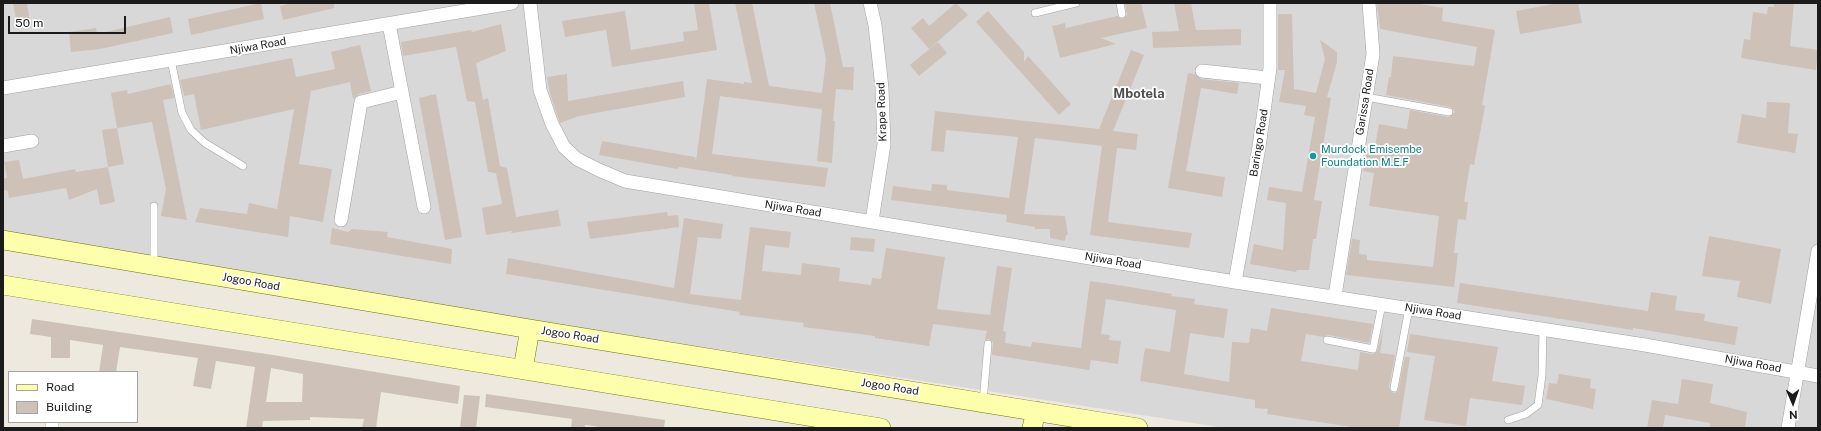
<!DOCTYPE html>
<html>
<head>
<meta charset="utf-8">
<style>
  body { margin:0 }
  #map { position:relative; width:1821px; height:431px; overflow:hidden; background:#eee9df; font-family:"Public Sans",sans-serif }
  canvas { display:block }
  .frame { position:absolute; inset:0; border:4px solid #1b1b1b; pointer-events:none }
  .legend { position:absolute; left:8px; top:371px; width:130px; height:52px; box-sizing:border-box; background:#fff; border:1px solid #a4a4a4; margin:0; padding:5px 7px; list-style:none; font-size:12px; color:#1b1b1b }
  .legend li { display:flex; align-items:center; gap:8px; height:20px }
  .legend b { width:20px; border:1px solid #a4a4a4 }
  .north { position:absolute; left:1773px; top:383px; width:40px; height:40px; -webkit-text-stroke:3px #fff; paint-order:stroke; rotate:178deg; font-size:11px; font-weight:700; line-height:16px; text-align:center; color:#1b1b1b }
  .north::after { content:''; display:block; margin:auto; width:14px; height:18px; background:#1b1b1b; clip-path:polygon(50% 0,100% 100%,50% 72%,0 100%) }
  .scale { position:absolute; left:8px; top:16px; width:118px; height:18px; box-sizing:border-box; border:2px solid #1b1b1b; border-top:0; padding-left:5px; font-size:12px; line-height:14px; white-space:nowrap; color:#1b1b1b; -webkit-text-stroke:3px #fff; paint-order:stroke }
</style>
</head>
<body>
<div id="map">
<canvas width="1821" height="431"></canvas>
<div class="frame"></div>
<ul class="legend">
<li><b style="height:5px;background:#fdffad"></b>Road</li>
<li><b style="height:11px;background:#cec1b8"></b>Building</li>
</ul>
<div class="north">N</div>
<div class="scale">50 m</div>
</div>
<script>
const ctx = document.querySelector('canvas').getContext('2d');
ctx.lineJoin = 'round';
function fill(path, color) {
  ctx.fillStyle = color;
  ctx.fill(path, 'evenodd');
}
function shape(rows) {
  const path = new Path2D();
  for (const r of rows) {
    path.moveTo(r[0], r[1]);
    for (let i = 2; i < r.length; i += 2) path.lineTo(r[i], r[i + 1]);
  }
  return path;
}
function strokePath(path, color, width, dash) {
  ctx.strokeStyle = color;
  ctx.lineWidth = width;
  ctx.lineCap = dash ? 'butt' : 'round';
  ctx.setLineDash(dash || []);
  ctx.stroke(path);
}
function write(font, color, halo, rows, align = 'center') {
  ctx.font = font + ' "Public Sans",sans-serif';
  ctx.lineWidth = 3.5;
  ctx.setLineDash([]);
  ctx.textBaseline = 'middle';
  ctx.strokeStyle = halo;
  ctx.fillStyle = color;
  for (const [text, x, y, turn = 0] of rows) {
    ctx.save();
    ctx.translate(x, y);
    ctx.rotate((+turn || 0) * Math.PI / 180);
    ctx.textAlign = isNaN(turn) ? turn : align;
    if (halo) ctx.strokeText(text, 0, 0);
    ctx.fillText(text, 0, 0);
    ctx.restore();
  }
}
fill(shape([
  [3,3,1818,3,1818,428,1225,428,3,238]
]), '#d9d8d8');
fill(shape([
  [13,3,27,3,30,23,17,25],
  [261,3,264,19,191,35,188,19],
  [292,3,334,3,334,8,283,20,280,6],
  [694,3,709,3,717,50,612,67,606,30,565,37,562,21,625,11,631,50,684,41,683,32,698,30],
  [735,3,752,3,769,86,822,93,826,59,814,3,830,3,843,67,854,67,853,90,836,89,833,121,835,121,832,163,817,161,822,110,820,109,720,96,712,154,828,168,825,187,732,176,732,175,679,167,678,169,599,155,602,141,695,157,696,161,707,79,744,84,744,82,752,83],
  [956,3,968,15,929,49,911,28,923,18,929,26],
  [1125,3,1141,3,1147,28,1101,38,1116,44,1060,58,1052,26,1065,23,1066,28,1117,16,1123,19,1127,15],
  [1174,3,1191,3,1196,30,1241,29,1241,45,1153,48,1152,32,1179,31],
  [1377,3,1414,3,1443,8,1442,21,1495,30,1482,105,1485,106,1474,165,1470,164,1464,202,1468,202,1466,220,1458,219,1454,253,1458,253,1454,287,1346,275,1352,239,1360,240,1359,254,1367,255,1367,260,1433,267,1439,216,1369,206,1374,173,1363,171,1366,152,1374,153,1379,124,1407,129,1410,110,1448,117,1454,113,1454,110,1450,107,1386,95,1389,77,1391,77,1393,56,1474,66,1477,47,1380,29],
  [1559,3,1578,3,1582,23,1520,34,1516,11],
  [1774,3,1794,3,1790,46,1818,50,1816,70,1741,58,1744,39,1750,40,1753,12,1767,14,1768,7,1774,7],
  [988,11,1024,52,1024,62,1028,56,1071,104,1059,115,976,22],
  [1278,14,1292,14,1294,89,1316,93,1325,59,1320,40,1337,52,1337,62,1327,97,1331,98,1314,200,1322,201,1316,239,1313,239,1309,270,1297,270,1296,272,1250,264,1254,244,1283,250,1286,203,1267,200,1269,187,1302,192,1315,117,1304,115,1306,106,1279,102,1285,70,1278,70],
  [170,17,173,33,100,49,71,52,69,32,96,28,97,34],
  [501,24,506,51,476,63,483,100,488,98,500,166,507,168,516,217,558,210,561,226,511,233,512,231,486,235,482,208,502,204,496,173,488,172,475,102,467,101,456,47,403,56,401,42,471,30,472,32],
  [938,42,947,53,919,76,910,65],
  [360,45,371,91,359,94,353,99,350,82,311,91,299,164,332,169,323,222,290,216,288,237,195,222,200,208,247,214,249,203,277,209,294,109,201,130,194,94,184,96,180,80,292,58,296,77,335,69,331,52],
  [1131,50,1144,55,1113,131,1138,134,1136,150,1117,148,1108,222,1192,233,1189,248,1090,235,1102,146,1035,138,1024,214,1065,216,1068,235,1066,235,1065,241,1050,238,1050,229,1035,229,1035,227,1006,222,1007,215,891,200,893,186,931,191,932,184,947,185,947,190,1009,198,1018,137,946,130,944,152,931,151,935,111,1099,129],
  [1188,73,1195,74,1201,79,1239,83,1237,94,1201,88,1186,171,1225,177,1222,197,1168,188],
  [567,74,568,101,683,81,685,97,579,116,560,123,550,94,547,77],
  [171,84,174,98,163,100,187,220,161,216,166,189,152,122,117,128,111,93,127,90,128,94],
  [436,94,462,237,445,240,419,98],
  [1767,102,1790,103,1788,133,1798,134,1795,153,1737,143,1742,114,1766,118],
  [117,128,124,164,108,167,102,130],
  [19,160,23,179,75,169,76,172,108,167,115,202,100,205,97,189,69,200,66,188,9,198,7,190,3,191,3,178,7,178,4,162],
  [667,212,668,216,678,215,679,227,590,239,587,222],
  [684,218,723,224,721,239,698,237,690,294,741,300,750,227,791,232,789,248,765,245,762,271,801,275,802,263,810,264,840,268,839,281,871,285,872,278,881,279,886,248,945,257,937,309,990,315,997,266,1012,268,1003,331,1006,332,1005,343,1031,347,1032,342,1081,348,1090,281,1111,284,1172,294,1171,296,1195,299,1194,304,1228,309,1224,338,1190,333,1184,374,1229,382,1232,342,1249,343,1251,328,1267,331,1271,308,1373,324,1369,343,1328,335,1323,337,1306,334,1301,361,1358,370,1360,352,1372,354,1377,352,1384,325,1380,353,1395,355,1389,387,1391,392,1395,393,1398,391,1405,357,1410,357,1399,428,1358,428,1267,414,1268,409,1255,408,1255,400,1140,381,1145,348,1170,352,1176,310,1106,299,1101,334,1110,335,1109,340,1121,341,1118,364,1091,360,1089,370,992,355,993,342,989,339,985,340,987,331,933,324,929,346,875,338,875,336,803,327,804,323,739,315,740,312,506,274,508,258,674,288],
  [332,228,348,232,352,229,388,232,387,237,452,249,451,264,330,244],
  [1709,236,1781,249,1771,304,1737,297,1740,281,1702,276],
  [851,237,875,239,874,252,850,250],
  [1460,283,1648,311,1651,292,1677,296,1675,310,1705,314,1704,321,1738,327,1735,345,1633,328,1633,330,1457,303],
  [32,319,273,355,460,386,458,404,381,392,376,428,362,428,364,419,310,417,310,420,263,421,262,428,246,428,255,367,216,361,211,389,193,386,198,358,120,347,116,372,99,372,103,345,70,340,70,358,51,358,51,337,30,334],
  [271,368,303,374,302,402,266,402],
  [1410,334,1498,347,1492,381,1525,386,1522,405,1470,398,1466,426,1424,420,1435,356,1407,352],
  [1559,374,1591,379,1590,388,1596,389,1593,409,1546,399,1549,383,1557,384],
  [1682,379,1713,384,1710,403,1747,412,1745,428,1710,428,1710,423,1665,415,1663,428,1647,428,1652,400,1678,404],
  [486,394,665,420,664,428,608,428,585,425,585,428,571,428,572,419,485,407],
  [464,395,480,396,476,428,460,428]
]), '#cec1b8');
const service = shape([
  [1120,3,1122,14],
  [1035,13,1076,3],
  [171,60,182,113,191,130,205,143,243,166],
  [1366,97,1449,112],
  [154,265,154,206],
  [1327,340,1373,349,1382,304],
  [1394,388,1409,308],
  [983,402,988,344],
  [1508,420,1526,414,1538,405,1542,375,1543,330]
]);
const minor = shape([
  [530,3,540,90,552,124,564,147,577,159,599,170,625,181,1235,282,1645,345,1818,376],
  [870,3,875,25,882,88,884,144,872,221],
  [389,24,424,207],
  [1202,71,1268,78],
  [3,88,512,3],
  [3,146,32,141],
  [341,220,361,102,402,92],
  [1235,282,1259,147,1270,68,1270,3],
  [1335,296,1373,54,1369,3],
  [52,422,52,428],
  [1788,428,1818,251]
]);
const secondary = shape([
  [3,240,530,329,1138,428],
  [3,285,881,428],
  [523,369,530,329],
  [1032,428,1036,411]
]);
strokePath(service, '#a2a2a2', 8);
strokePath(minor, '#a2a2a2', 14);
strokePath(secondary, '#6b7400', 20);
strokePath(service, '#fff', 7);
strokePath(minor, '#fff', 13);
strokePath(secondary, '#fdffad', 19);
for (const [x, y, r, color] of [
  [1313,156,4,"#0f9aa8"]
]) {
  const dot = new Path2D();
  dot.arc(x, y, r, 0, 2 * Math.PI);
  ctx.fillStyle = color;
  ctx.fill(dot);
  strokePath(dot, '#fff', 1.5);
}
write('11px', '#1b1b1b', '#fff', [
  ["Njiwa Road",258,46,-10],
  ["Garissa Road",1365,102,-81],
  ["Krape Road",882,112,-92],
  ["Baringo Road",1259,143,-81],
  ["Njiwa Road",793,209,9],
  ["Njiwa Road",1113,261,9],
  ["Jogoo Road",251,282,10],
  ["Njiwa Road",1433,312,9],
  ["Jogoo Road",570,335,9],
  ["Njiwa Road",1753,364,10],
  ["Jogoo Road",890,387,9]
]);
write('11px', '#0d838f', '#fff', [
  ["Murdock Emisembe",1321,150],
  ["Foundation M.E.F",1321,163]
], 'left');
write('bold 13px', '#4e4e4e', '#fff', [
  ["Mbotela",1139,94]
]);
</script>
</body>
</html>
